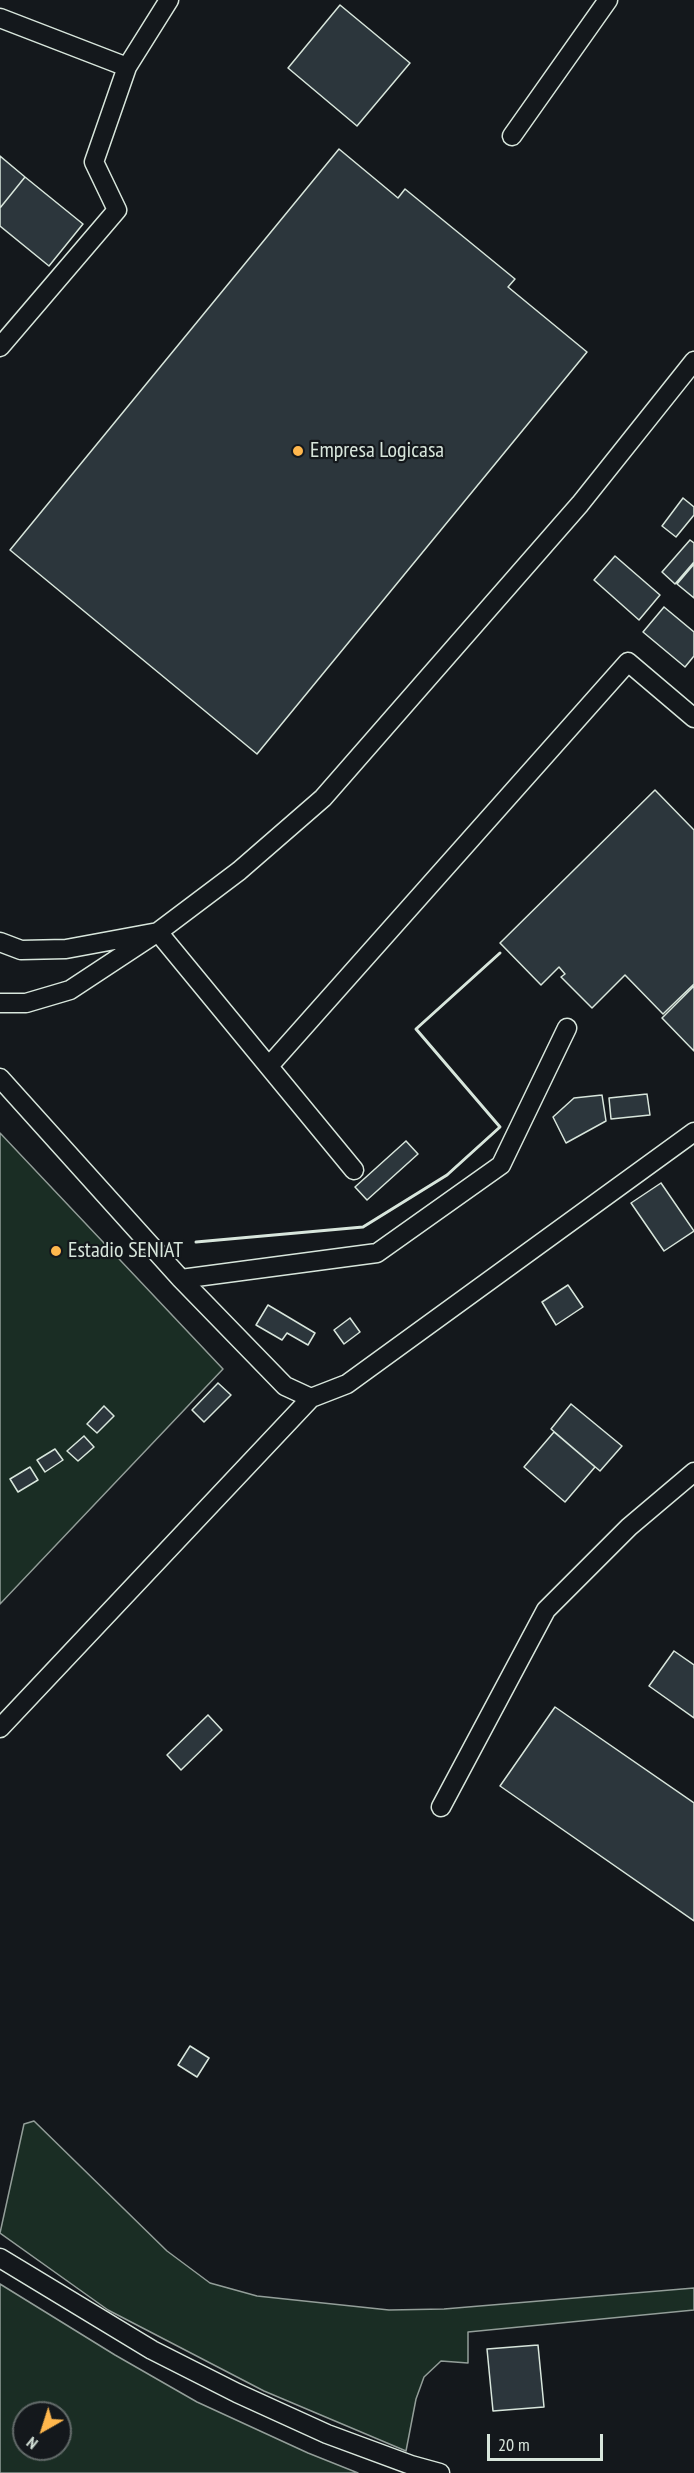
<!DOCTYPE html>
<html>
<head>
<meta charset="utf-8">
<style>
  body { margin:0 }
  #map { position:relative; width:694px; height:2473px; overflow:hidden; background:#14181c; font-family:"PT Sans Narrow",sans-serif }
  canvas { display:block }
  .north { position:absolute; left:12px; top:2401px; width:60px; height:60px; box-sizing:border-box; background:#14181c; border:2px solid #626a69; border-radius:50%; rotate:219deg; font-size:16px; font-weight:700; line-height:24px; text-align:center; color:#d8e6dc }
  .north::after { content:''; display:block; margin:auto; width:21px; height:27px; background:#ffb74d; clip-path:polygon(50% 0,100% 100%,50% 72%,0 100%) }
  .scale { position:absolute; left:487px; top:2434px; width:116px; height:27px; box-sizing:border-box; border:3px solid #d8e6dc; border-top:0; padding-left:8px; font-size:18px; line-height:21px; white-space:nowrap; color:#d8e6dc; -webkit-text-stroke:4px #14181c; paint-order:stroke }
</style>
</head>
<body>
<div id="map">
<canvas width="694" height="2473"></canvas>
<div class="north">N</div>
<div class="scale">20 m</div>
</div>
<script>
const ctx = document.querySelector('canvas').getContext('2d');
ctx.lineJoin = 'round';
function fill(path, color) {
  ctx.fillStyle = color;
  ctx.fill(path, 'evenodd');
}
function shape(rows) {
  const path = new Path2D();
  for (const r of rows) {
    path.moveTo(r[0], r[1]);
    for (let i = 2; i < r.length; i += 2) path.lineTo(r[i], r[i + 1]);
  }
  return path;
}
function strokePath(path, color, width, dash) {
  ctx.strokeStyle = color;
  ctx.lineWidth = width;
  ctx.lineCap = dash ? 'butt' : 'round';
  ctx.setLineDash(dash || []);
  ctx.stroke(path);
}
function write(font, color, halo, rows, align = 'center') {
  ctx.font = font + ' "PT Sans Narrow",sans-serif';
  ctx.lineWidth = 4.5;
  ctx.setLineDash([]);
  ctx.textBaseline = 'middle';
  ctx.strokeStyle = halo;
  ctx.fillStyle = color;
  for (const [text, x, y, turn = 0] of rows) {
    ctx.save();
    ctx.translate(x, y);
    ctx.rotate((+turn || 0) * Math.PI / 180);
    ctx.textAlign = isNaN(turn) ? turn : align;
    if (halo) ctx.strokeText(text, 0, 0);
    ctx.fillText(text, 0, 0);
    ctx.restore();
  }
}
const green = shape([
  [0,1133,223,1369,0,1604,0,1133],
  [34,2121,167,2251,210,2283,257,2296,389,2310,444,2309,694,2288,694,2310,468,2332,468,2363,441,2361,424,2377,416,2399,406,2451,264,2391,108,2310,0,2233,24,2124,34,2121],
  [0,2284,115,2355,197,2402,308,2453,358,2473,0,2473,0,2284],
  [24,2413,60,2413,60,2449,24,2449,24,2413]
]);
fill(green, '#1a2d24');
strokePath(green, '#939e99', 1.5);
const building = shape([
  [340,5,410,63,357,126,288,68,340,5],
  [339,149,398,198,405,189,515,279,508,287,587,352,257,754,10,550,339,149],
  [0,156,25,177,0,208,0,156],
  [25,177,83,224,49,266,0,226,0,208,25,177],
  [683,498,694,507,694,515,676,537,662,526,683,498],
  [690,540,694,543,694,562,675,584,662,572,690,540],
  [615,556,660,595,639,620,594,580,615,556],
  [694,564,694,598,677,584,694,564],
  [664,607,694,632,694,656,685,667,643,632,664,607],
  [655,790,694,830,694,984,663,1014,625,975,592,1008,561,977,565,974,559,967,541,985,500,943,655,790],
  [694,986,694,1051,662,1018,694,986],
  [647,1094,650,1115,611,1119,609,1098,647,1094],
  [602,1095,606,1121,566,1143,553,1117,574,1098,602,1095],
  [406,1141,418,1154,367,1200,355,1187,406,1141],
  [661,1183,694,1231,664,1251,631,1203,661,1183],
  [568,1285,583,1307,556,1325,542,1302,568,1285],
  [268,1305,315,1333,308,1345,287,1333,282,1340,256,1325,268,1305],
  [350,1318,360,1332,344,1344,334,1330,350,1318],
  [218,1383,231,1395,204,1422,192,1410,218,1383],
  [571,1404,622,1446,600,1471,551,1429,571,1404],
  [104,1406,114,1416,97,1433,87,1424,104,1406],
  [554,1432,595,1467,565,1502,524,1467,554,1432],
  [84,1436,94,1447,78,1461,67,1451,84,1436],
  [55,1449,63,1460,45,1472,37,1460,55,1449],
  [30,1467,38,1480,18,1492,10,1479,30,1467],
  [674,1651,694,1665,694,1718,649,1686,674,1651],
  [555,1707,694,1803,694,1921,500,1786,555,1707],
  [208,1715,222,1730,181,1770,167,1755,208,1715],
  [190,2046,209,2058,197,2077,178,2065,190,2046],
  [538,2345,544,2407,493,2411,487,2349,538,2345]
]);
fill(building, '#2c363c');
strokePath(building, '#d8e6dc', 1.5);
const lane = shape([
  [0,18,127,67],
  [512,136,608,0],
  [0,347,117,210,94,162,127,67,169,0],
  [0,942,21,950,66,949,158,932,354,1170],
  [0,1003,26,1003,70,990,158,932,239,871,323,798,580,504,694,361],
  [269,1066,628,662,694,718],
  [0,1078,181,1279,285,1386,311,1398,347,1384,694,1132],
  [181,1279,377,1253,501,1165,567,1028],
  [0,1728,311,1398],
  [441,1807,546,1610,629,1527,694,1472],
  [0,2258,152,2350,237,2393,327,2434,411,2465,440,2473]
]);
strokePath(lane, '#d8e6dc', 21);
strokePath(lane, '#14181c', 18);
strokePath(shape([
  [196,1242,363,1227,447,1175,500,1127,416,1029,500,953]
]), '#d8e6dc', 3);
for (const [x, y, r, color] of [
  [298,451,6,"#ffb74d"],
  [56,1251,6,"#ffb74d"]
]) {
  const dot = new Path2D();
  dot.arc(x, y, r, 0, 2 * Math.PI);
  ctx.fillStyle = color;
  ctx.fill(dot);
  strokePath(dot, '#14181c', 2);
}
write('22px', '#d8e6dc', '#14181c', [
  ["Empresa Logicasa",310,451],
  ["Estadio SENIAT",68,1251]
], 'left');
</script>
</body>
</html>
